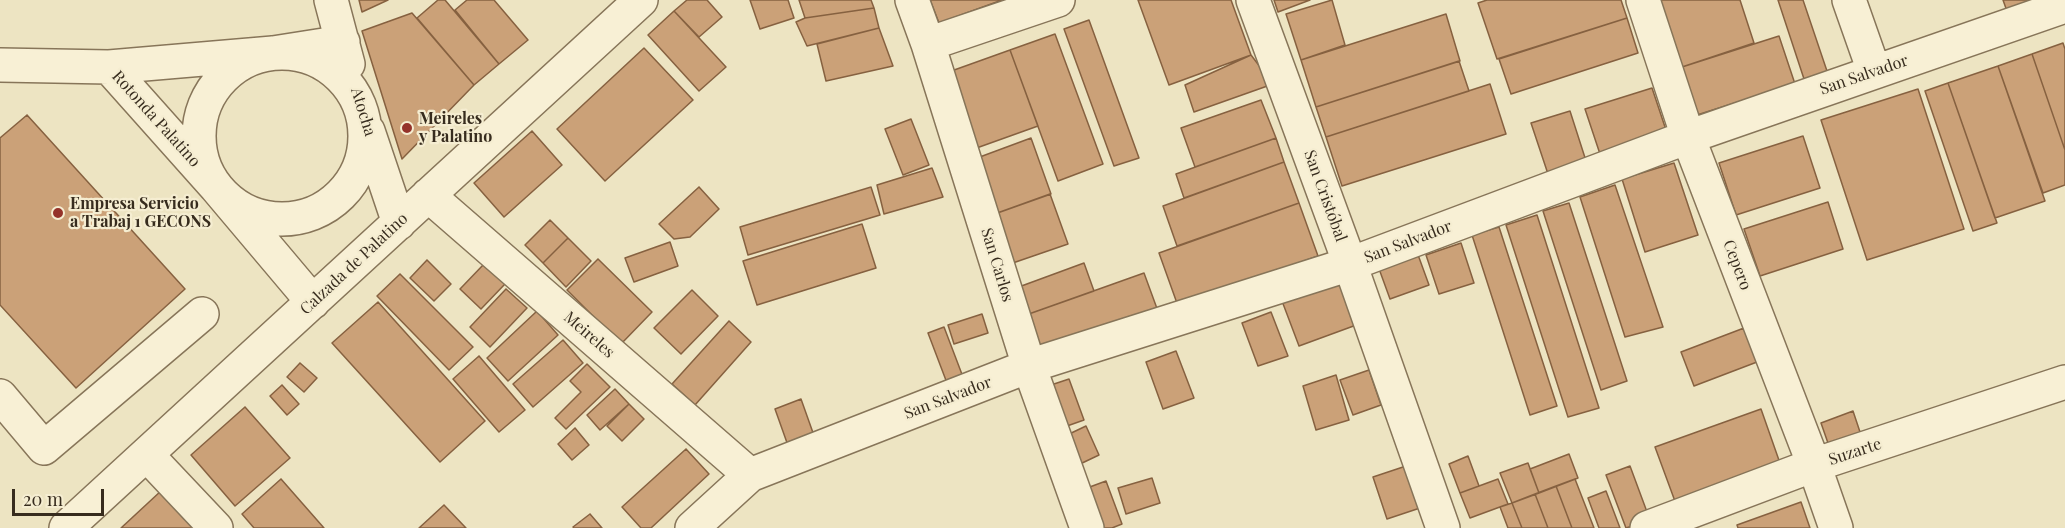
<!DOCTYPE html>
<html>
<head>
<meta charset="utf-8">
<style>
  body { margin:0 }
  #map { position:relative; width:2065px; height:528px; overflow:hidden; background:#ede4c2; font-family:"Playfair Display",serif }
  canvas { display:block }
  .scale { position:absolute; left:12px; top:489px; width:92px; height:27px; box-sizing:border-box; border:3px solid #372c1e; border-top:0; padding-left:8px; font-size:18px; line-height:21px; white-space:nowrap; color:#372c1e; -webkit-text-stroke:4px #f5edd1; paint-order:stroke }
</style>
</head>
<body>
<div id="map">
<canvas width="2065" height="528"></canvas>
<div class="scale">20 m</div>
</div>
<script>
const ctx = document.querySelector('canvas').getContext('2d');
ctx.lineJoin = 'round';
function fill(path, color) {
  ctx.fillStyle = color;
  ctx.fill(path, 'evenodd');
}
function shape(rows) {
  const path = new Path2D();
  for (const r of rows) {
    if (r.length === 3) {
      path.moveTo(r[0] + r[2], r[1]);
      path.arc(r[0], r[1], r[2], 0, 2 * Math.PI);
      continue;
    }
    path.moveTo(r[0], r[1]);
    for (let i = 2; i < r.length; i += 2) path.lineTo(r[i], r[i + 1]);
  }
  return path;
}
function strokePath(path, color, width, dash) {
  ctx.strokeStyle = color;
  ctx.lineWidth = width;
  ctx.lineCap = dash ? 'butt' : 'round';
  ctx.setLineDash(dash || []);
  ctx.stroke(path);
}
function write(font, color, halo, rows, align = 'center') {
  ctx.font = font + ' "Playfair Display",serif';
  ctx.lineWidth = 4.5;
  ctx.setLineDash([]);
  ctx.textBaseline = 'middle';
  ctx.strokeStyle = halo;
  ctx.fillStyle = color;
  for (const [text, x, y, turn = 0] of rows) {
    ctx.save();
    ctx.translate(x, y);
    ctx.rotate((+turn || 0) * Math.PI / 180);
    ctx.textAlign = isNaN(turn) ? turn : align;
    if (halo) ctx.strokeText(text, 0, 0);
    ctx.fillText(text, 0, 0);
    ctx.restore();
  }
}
const building = shape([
  [359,0,388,0,362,12,359,0],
  [438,0,445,0,499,64,474,85,417,18,438,0],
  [467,0,494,0,528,40,499,64,455,10,467,0],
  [687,0,707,0,722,17,699,37,674,11,687,0],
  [750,0,788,0,794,18,760,29,750,0],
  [799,0,871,0,874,8,805,18,799,0],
  [930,0,1002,0,939,23,930,0],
  [1138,0,1231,0,1251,55,1169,85,1138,0],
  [1274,0,1310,0,1278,12,1274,0],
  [1332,0,1345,45,1301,60,1286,14,1332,0],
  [1487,0,1621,0,1627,18,1497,59,1478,3,1487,0],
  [1660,0,1740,0,1754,43,1682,67,1660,0],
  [1778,0,1803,0,1828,74,1805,82,1778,0],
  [2003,0,2031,0,2032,5,2008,14,2003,0],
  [874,8,879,28,807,46,796,22,805,18,874,8],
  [674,11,726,67,699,91,648,35,674,11],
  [412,13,474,85,402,159,362,31,412,13],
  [1446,14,1460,61,1316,107,1301,60,1446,14],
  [1627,18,1638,53,1511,94,1499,59,1627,18],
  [1089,20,1139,158,1114,166,1064,29,1089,20],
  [879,28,893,66,826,81,817,44,879,28],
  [1055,34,1103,164,1058,181,1010,50,1055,34],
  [1779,36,1795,84,1697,115,1682,67,1779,36],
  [2063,43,2065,49,2065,150,2032,54,2063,43],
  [644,48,693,100,605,181,557,129,644,48],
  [1010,50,1038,126,971,150,943,74,1010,50],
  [2032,54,2065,150,2065,185,2043,193,1998,66,2032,54],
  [1251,55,1273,84,1194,112,1185,85,1251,55],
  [1459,61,1469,91,1326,137,1316,107,1459,61],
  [1998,66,2045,201,1995,218,1948,83,1998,66],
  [1948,83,1997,223,1973,231,1925,91,1948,83],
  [1490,84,1506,134,1342,186,1326,137,1490,84],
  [1652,88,1668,136,1601,157,1585,109,1652,88],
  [1918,89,1964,229,1867,260,1821,120,1918,89],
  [1261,100,1276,138,1195,167,1181,128,1261,100],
  [1570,111,1587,164,1549,177,1531,123,1570,111],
  [27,115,185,289,76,388,0,305,0,138,27,115],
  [911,119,929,165,903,175,885,129,911,119],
  [532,131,562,165,504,217,474,183,532,131],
  [1803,136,1820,188,1736,215,1719,163,1803,136],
  [1031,138,1051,194,989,216,969,161,1031,138],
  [1276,138,1284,162,1184,198,1176,174,1276,138],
  [1284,162,1299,203,1177,246,1163,206,1284,162],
  [1674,163,1698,235,1645,252,1622,179,1674,163],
  [932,168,943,197,884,214,877,185,932,168],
  [1615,185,1663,327,1625,337,1580,197,1615,185],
  [699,187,719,209,690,237,674,239,659,224,699,187],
  [871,187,880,215,748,255,740,227,871,187],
  [1050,194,1068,244,1007,265,989,216,1050,194],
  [1828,202,1843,249,1760,276,1744,229,1828,202],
  [1299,203,1318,256,1178,306,1159,253,1299,203],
  [1569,203,1627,381,1601,390,1543,211,1569,203],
  [1537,215,1599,408,1568,417,1506,225,1537,215],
  [550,220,568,238,543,263,525,245,550,220],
  [862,224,876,268,757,305,743,261,862,224],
  [1499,227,1557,406,1530,415,1472,235,1499,227],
  [568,238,591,261,566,287,543,263,568,238],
  [670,242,678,266,634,282,625,258,670,242],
  [1461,243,1474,283,1439,294,1426,255,1461,243],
  [1417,252,1429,285,1390,299,1378,266,1417,252],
  [598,259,652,312,621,344,567,290,598,259],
  [427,260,451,284,434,301,410,278,427,260],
  [1084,263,1094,291,1026,315,1016,288,1084,263],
  [484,264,505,284,481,309,460,289,484,264],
  [1144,273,1159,314,1041,356,1026,315,1144,273],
  [400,274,473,347,449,370,377,296,400,274],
  [1342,279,1359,324,1299,346,1282,301,1342,279],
  [506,289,527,308,490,347,470,327,506,289],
  [692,290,718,316,681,354,654,328,692,290],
  [378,302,485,421,440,462,332,343,378,302],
  [537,311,558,335,508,381,487,358,537,311],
  [1271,312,1288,356,1258,366,1242,323,1271,312],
  [982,314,988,333,954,344,948,325,982,314],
  [729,321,751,342,695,405,672,384,729,321],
  [944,327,963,377,947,383,928,333,944,327],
  [1744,328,1757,362,1694,386,1681,352,1744,328],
  [563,340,583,363,533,407,513,384,563,340],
  [1176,351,1194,398,1163,409,1146,362,1176,351],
  [479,356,525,410,499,432,453,379,479,356],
  [300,363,317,378,304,392,287,377,300,363],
  [587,364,610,387,566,429,555,418,581,392,570,381,587,364],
  [1369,370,1381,405,1353,415,1340,380,1369,370],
  [1336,375,1349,420,1316,430,1303,386,1336,375],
  [1069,379,1084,420,1067,426,1051,385,1069,379],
  [282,385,299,404,287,415,270,396,282,385],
  [615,389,629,404,600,430,587,415,615,389],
  [801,399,817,444,791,454,775,409,801,399],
  [629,404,644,419,622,441,607,426,629,404],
  [245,407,290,458,235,506,191,455,245,407],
  [1761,409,1781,466,1676,504,1655,447,1761,409],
  [1853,411,1861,435,1829,446,1821,423,1853,411],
  [1086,426,1099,455,1078,465,1065,436,1086,426],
  [575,428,589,445,572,460,558,444,575,428],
  [686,449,709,474,651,528,641,528,622,507,686,449],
  [1569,454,1578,478,1539,493,1530,469,1569,454],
  [1468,456,1479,486,1460,493,1449,464,1468,456],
  [1528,463,1539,493,1512,503,1500,473,1528,463],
  [1406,466,1420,508,1387,519,1373,477,1406,466],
  [1630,466,1650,520,1626,528,1606,475,1630,466],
  [1152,478,1160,503,1126,514,1118,488,1152,478],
  [281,479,324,528,254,528,242,514,281,479],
  [1498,479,1508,504,1470,518,1460,493,1498,479],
  [1575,479,1594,528,1572,528,1556,486,1575,479],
  [1106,481,1122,524,1112,528,1102,528,1087,488,1106,481],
  [1556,486,1572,528,1548,528,1535,494,1556,486],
  [162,490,197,528,121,528,162,490],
  [1606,491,1620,528,1599,528,1588,498,1606,491],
  [1535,494,1548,528,1522,528,1512,503,1535,494],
  [1801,502,1810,528,1738,528,1737,525,1801,502],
  [1512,503,1522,528,1508,528,1500,507,1512,503],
  [444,505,466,528,419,528,444,505],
  [590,514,602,528,574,528,573,527,590,514]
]);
fill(building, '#cba178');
strokePath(building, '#866140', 1.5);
const minor = shape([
  [331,0,348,64],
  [912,0,928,44,1029,366,1087,528],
  [1253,0,1350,264,1443,528],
  [1643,0,1688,137,1814,465,1836,528],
  [1849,0,1874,71],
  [928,44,1058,0],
  [282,136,83],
  [0,65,109,67,273,53,343,42],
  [109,67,216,187,313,302],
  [368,131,399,223],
  [428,195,750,475],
  [0,396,44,448,202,314],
  [147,455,216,528],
  [66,528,641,0],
  [692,528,750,475,1029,366,1350,264,1688,137,2065,6],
  [1647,528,1814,465,2065,382]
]);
strokePath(minor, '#877559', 36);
strokePath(minor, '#f8f0d5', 33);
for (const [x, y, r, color] of [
  [407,128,6,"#95322a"],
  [58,213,6,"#95322a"]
]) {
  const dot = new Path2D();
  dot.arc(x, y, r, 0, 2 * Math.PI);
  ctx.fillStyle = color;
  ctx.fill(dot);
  strokePath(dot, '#f5edd1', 2);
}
write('16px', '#372c1e', '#f5edd1', [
  ["San Salvador",1864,75,-19],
  ["Atocha",363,112,73],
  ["Rotonda Palatino",156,119,48],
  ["San Cristóbal",1325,196,70],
  ["San Salvador",1408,242,-21],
  ["Calzada de Palatino",354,264,-43],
  ["San Carlos",997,265,73],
  ["Cepero",1737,265,69],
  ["Meireles",589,335,41],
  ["San Salvador",948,398,-21],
  ["Suzarte",1855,452,-18]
]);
write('bold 16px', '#372c1e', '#f5edd1', [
  ["Meireles",419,119],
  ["y Palatino",419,137],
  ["Empresa Servicio",70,204],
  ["a Trabaj 1 GECONS",70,222]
], 'left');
</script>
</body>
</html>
